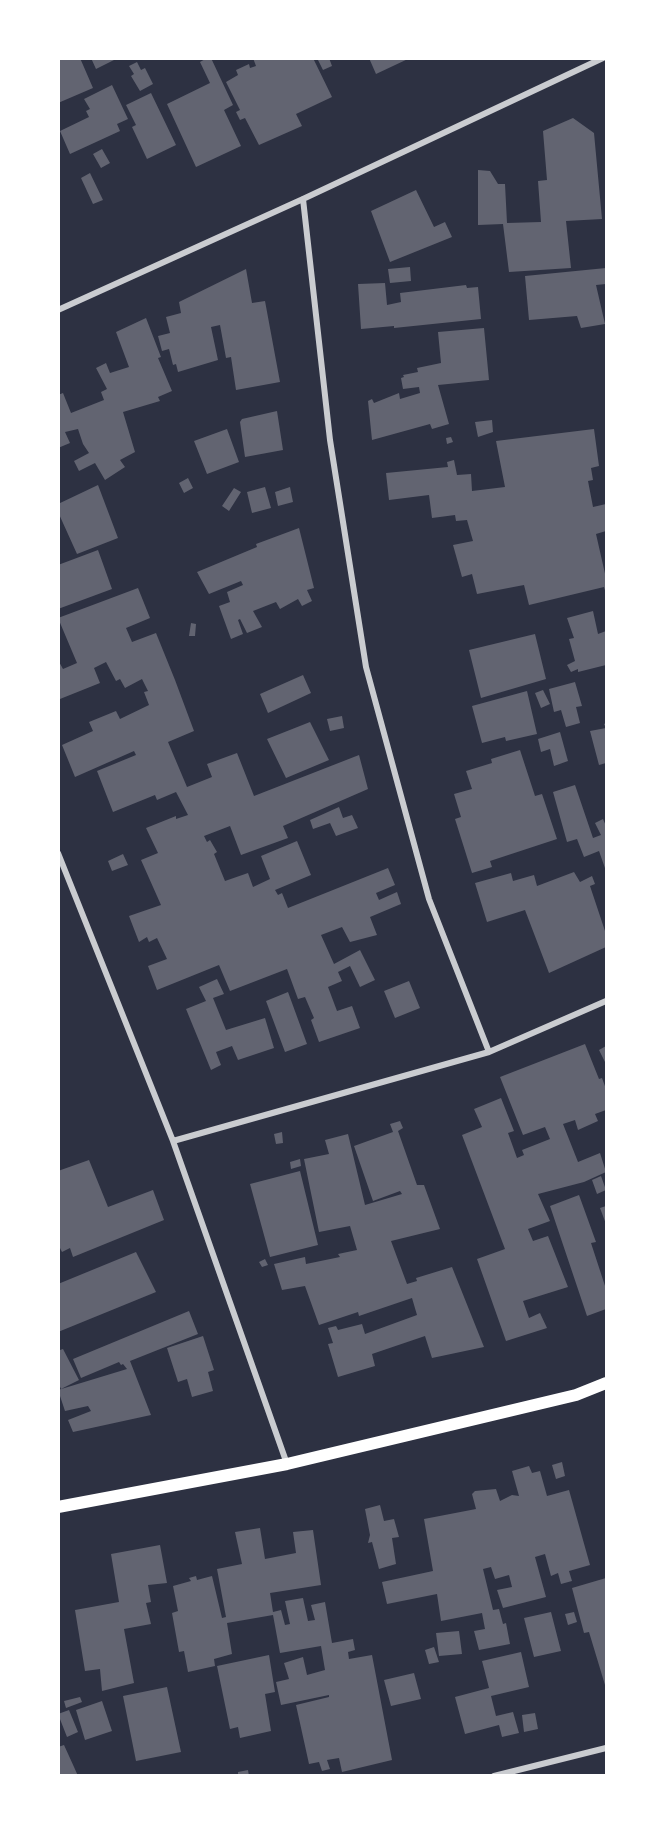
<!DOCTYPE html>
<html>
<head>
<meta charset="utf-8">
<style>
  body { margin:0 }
  #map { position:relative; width:665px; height:1834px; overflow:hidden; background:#2d3142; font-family:"IBM Plex Sans",sans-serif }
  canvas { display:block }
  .frame { position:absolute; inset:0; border:60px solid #fff; pointer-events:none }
</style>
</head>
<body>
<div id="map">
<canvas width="665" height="1834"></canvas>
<div class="frame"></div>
</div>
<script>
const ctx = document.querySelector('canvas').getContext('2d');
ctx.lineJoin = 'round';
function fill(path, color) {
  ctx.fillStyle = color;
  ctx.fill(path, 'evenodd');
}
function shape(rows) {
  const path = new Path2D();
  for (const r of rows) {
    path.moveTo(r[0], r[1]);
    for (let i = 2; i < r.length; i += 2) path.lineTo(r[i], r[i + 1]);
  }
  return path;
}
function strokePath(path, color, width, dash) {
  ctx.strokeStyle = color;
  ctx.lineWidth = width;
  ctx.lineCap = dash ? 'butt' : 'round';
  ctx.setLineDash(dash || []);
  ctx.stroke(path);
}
fill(shape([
  [58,58,80,58,93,88,58,103],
  [91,58,118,58,96,69],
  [207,58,211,58,233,105,224,110,241,146,196,167,167,104,210,83,200,62],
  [253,58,313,58,332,97,296,114,302,126,259,145,245,118,240,120,236,112,240,110,226,82,238,75,236,70,249,64,250,68,256,66],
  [317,58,329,58,332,66,323,70],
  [369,58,410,58,376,74],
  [137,62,141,70,145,68,153,84,140,91,131,76,134,74,129,66],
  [112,85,128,119,117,124,120,131,70,154,60,131,89,117,86,111,90,109,84,99],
  [151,93,176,145,147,159,132,127,136,125,126,105],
  [573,118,594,133,602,219,566,221,571,268,509,272,503,224,478,225,478,170,490,171,498,184,505,184,507,223,541,222,538,181,547,180,543,131],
  [102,149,110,163,101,168,93,154],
  [90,173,103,200,93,204,81,178],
  [416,190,434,227,445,222,452,237,390,262,371,211],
  [410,267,411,281,390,283,388,269],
  [606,268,606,284,596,285,605,324,581,328,577,316,529,320,525,276],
  [246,269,252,303,265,301,280,382,236,390,231,357,226,358,220,325,211,327,218,360,178,372,176,364,173,365,169,349,162,351,158,336,170,333,166,317,181,313,179,302],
  [385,283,387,305,401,302,400,293,466,285,467,288,478,287,481,319,394,328,394,326,361,329,358,284],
  [146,318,161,357,158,358,172,391,158,397,160,401,123,412,135,452,120,460,125,467,105,480,95,463,79,471,74,461,89,453,83,444,78,429,65,432,70,443,58,448,58,395,63,393,71,413,104,400,101,392,107,389,96,368,106,363,110,373,129,367,116,332],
  [484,328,489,380,438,385,449,424,432,429,430,424,372,440,368,401,372,399,374,403,399,393,400,399,420,393,419,387,403,389,401,378,404,377,403,375,418,372,417,368,441,363,438,332],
  [277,411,283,450,245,457,240,422,242,419],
  [492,420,493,432,478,437,475,422],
  [227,429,239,462,207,474,194,441],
  [594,429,599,466,591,468,593,480,588,481,593,507,606,504,606,531,596,534,606,578,606,594,604,587,529,605,524,585,477,594,472,574,462,577,453,545,473,541,467,520,456,521,455,515,432,518,429,495,389,500,386,473,448,467,447,462,454,460,457,475,471,474,472,491,505,487,496,441],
  [451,437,453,442,447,444,446,438],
  [188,478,193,488,184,493,179,483],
  [98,485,118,538,77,554,58,512,58,504],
  [265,487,271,508,252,513,247,492],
  [290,487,293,502,278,506,275,492],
  [234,488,241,492,229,511,222,506],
  [299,528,314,588,307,590,312,601,302,606,298,599,280,609,276,602,253,611,262,627,247,633,240,619,238,620,243,634,231,639,219,606,230,602,227,592,243,585,241,581,209,594,197,572,257,547,256,544],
  [98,550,112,589,58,609,58,565],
  [138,588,150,618,126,628,132,642,156,633,175,680,194,731,168,742,187,787,212,777,207,764,237,753,254,796,359,755,368,789,283,826,288,838,241,855,230,826,204,836,207,842,210,840,217,852,214,854,225,881,248,873,253,887,270,879,261,856,297,841,311,875,275,890,278,895,282,893,288,908,388,868,395,885,376,893,379,900,397,892,401,904,370,917,377,935,350,942,342,927,321,935,334,964,360,950,375,980,360,987,350,966,338,972,342,981,328,987,337,1011,352,1006,360,1028,319,1042,311,1020,314,1018,305,997,298,999,287,969,230,991,219,965,157,990,148,966,167,959,157,938,149,942,147,937,139,942,129,916,161,905,141,860,158,853,146,828,176,816,176,819,188,815,176,792,157,800,155,795,113,812,97,771,136,755,134,751,75,777,62,745,93,731,89,722,116,711,120,719,149,705,144,692,148,691,142,679,125,688,120,679,116,681,106,662,94,668,100,683,60,699,58,695,58,660,63,669,77,663,58,618],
  [593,611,598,634,606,631,606,665,578,672,578,669,571,672,567,665,575,661,569,639,574,638,567,618],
  [191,623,196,624,195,636,189,636],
  [535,634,546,679,481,698,469,650],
  [303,675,311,693,268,713,260,694],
  [575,682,582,706,576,707,580,723,566,727,561,710,554,712,549,689],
  [543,690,550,704,541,708,535,693],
  [527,691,537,734,506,741,505,737,482,743,472,706],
  [342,716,344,728,330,731,327,719],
  [310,722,329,760,286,778,267,739],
  [606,723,606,763,599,765,590,731,606,728,604,724],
  [560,732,568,761,554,766,550,749,541,752,538,739],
  [520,750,535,796,542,794,557,839,490,861,492,867,472,873,455,819,461,817,454,794,472,789,466,771,492,763,491,759],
  [575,785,593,838,601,835,595,823,603,819,606,826,606,871,599,851,584,857,577,839,567,842,553,792],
  [339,807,343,818,352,815,358,828,336,836,330,823,313,829,310,820],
  [123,854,128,865,112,871,108,861],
  [574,872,580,882,592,876,595,884,590,886,606,934,606,947,549,973,525,910,487,922,475,883,511,873,513,881,534,875,537,886],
  [217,979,224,994,213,998,226,1030,265,1018,274,1048,238,1060,232,1046,216,1052,221,1065,211,1070,186,1009,206,1001,199,987],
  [409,981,420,1008,395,1018,384,991],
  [288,992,307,1044,285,1052,266,1001],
  [585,1044,599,1079,602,1078,606,1089,606,1110,595,1114,598,1121,578,1130,575,1120,563,1124,578,1162,600,1153,606,1172,584,1182,538,1194,550,1221,528,1229,533,1241,548,1236,568,1287,523,1301,529,1318,540,1313,547,1328,506,1341,477,1259,505,1249,462,1135,482,1127,474,1109,501,1098,514,1131,508,1133,517,1158,524,1155,522,1150,550,1139,545,1127,523,1135,500,1077],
  [606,1046,606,1064,599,1050],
  [400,1121,403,1128,398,1131,417,1185,424,1185,440,1229,391,1241,407,1284,417,1281,416,1278,452,1267,484,1347,432,1358,425,1336,372,1354,375,1366,338,1377,328,1344,333,1343,328,1328,336,1326,338,1330,362,1324,365,1334,417,1315,412,1298,359,1316,358,1312,319,1325,305,1286,282,1290,274,1264,305,1257,306,1264,340,1257,338,1254,357,1250,350,1226,319,1232,304,1159,329,1154,325,1140,348,1134,365,1205,402,1194,400,1191,373,1201,354,1146,393,1132,390,1124],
  [282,1132,283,1143,276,1144,274,1134],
  [300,1159,301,1166,291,1169,290,1162],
  [89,1160,108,1207,153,1190,164,1220,73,1257,70,1248,62,1252,58,1244,58,1171],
  [300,1171,318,1245,270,1257,250,1184],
  [601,1176,606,1190,597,1194,592,1180],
  [579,1195,596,1242,591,1243,606,1289,606,1309,587,1316,550,1206],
  [606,1206,606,1224,600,1208],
  [136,1252,156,1292,58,1332,58,1284],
  [265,1259,268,1265,262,1267,259,1262],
  [189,1311,198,1334,130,1361,151,1415,73,1432,68,1420,91,1411,88,1406,65,1411,58,1390,127,1369,123,1364,121,1365,119,1362,81,1378,73,1359],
  [203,1336,214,1370,208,1372,213,1391,192,1397,187,1379,178,1382,167,1348],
  [58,1346,60,1350,63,1349,79,1380,61,1389,58,1382],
  [562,1462,565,1476,556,1479,552,1465],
  [529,1466,532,1473,540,1471,547,1496,569,1490,590,1565,569,1571,572,1581,561,1584,558,1573,551,1576,545,1554,535,1557,546,1597,503,1608,497,1590,512,1587,509,1575,495,1579,491,1567,483,1569,493,1610,499,1609,503,1624,506,1623,510,1644,479,1650,474,1631,485,1629,482,1613,441,1621,437,1594,387,1604,382,1582,433,1571,424,1519,476,1509,472,1494,475,1491,496,1489,500,1501,512,1495,519,1496,512,1471],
  [380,1505,384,1521,394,1519,399,1537,392,1538,396,1564,379,1569,372,1542,368,1543,370,1535,365,1509],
  [260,1528,265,1559,296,1553,293,1532,313,1530,321,1585,270,1593,273,1612,281,1610,285,1625,290,1624,285,1601,303,1598,308,1621,315,1620,311,1605,325,1602,332,1643,353,1639,355,1650,348,1652,349,1659,372,1655,392,1760,342,1772,339,1758,327,1760,330,1769,322,1771,319,1762,309,1764,296,1705,329,1697,329,1695,281,1705,276,1682,289,1679,284,1663,303,1657,307,1675,325,1670,321,1646,280,1653,273,1615,227,1623,232,1654,214,1659,215,1666,188,1672,184,1651,179,1652,172,1613,178,1611,173,1586,191,1581,189,1578,196,1576,197,1580,212,1576,222,1618,226,1617,217,1569,242,1564,235,1532],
  [160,1545,167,1583,148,1585,151,1602,146,1603,151,1624,124,1629,134,1683,102,1691,100,1669,85,1671,75,1610,119,1602,111,1554],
  [606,1578,606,1684,605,1685,589,1632,584,1633,572,1588],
  [551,1612,561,1651,534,1657,524,1618],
  [574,1612,577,1622,568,1625,565,1614],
  [459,1631,462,1654,439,1656,436,1633],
  [434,1647,439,1662,429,1664,425,1650],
  [521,1652,529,1687,491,1696,496,1716,513,1712,519,1733,502,1737,499,1725,465,1734,455,1697,489,1688,482,1661],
  [269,1655,275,1692,265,1694,271,1731,240,1738,238,1727,230,1729,217,1666],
  [414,1673,421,1699,391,1706,384,1680],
  [167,1687,181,1752,136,1761,123,1696],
  [80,1697,82,1702,66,1708,64,1701],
  [102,1701,112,1731,85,1740,76,1710],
  [69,1710,78,1732,67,1737,58,1714],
  [535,1713,538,1729,524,1732,522,1715],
  [64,1745,74,1767,78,1776,58,1776,58,1747],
  [248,1770,249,1776,238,1776,238,1772]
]), '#626471');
strokePath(shape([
  [303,199,330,440,366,667,429,899,489,1052],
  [58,310,303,199,603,58],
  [58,853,173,1141,287,1464],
  [173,1141,489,1052,606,1001],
  [494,1776,606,1748]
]), '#caccd0', 6);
strokePath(shape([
  [58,1507,287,1464,576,1395,606,1383]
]), '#fff', 12);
</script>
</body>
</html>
